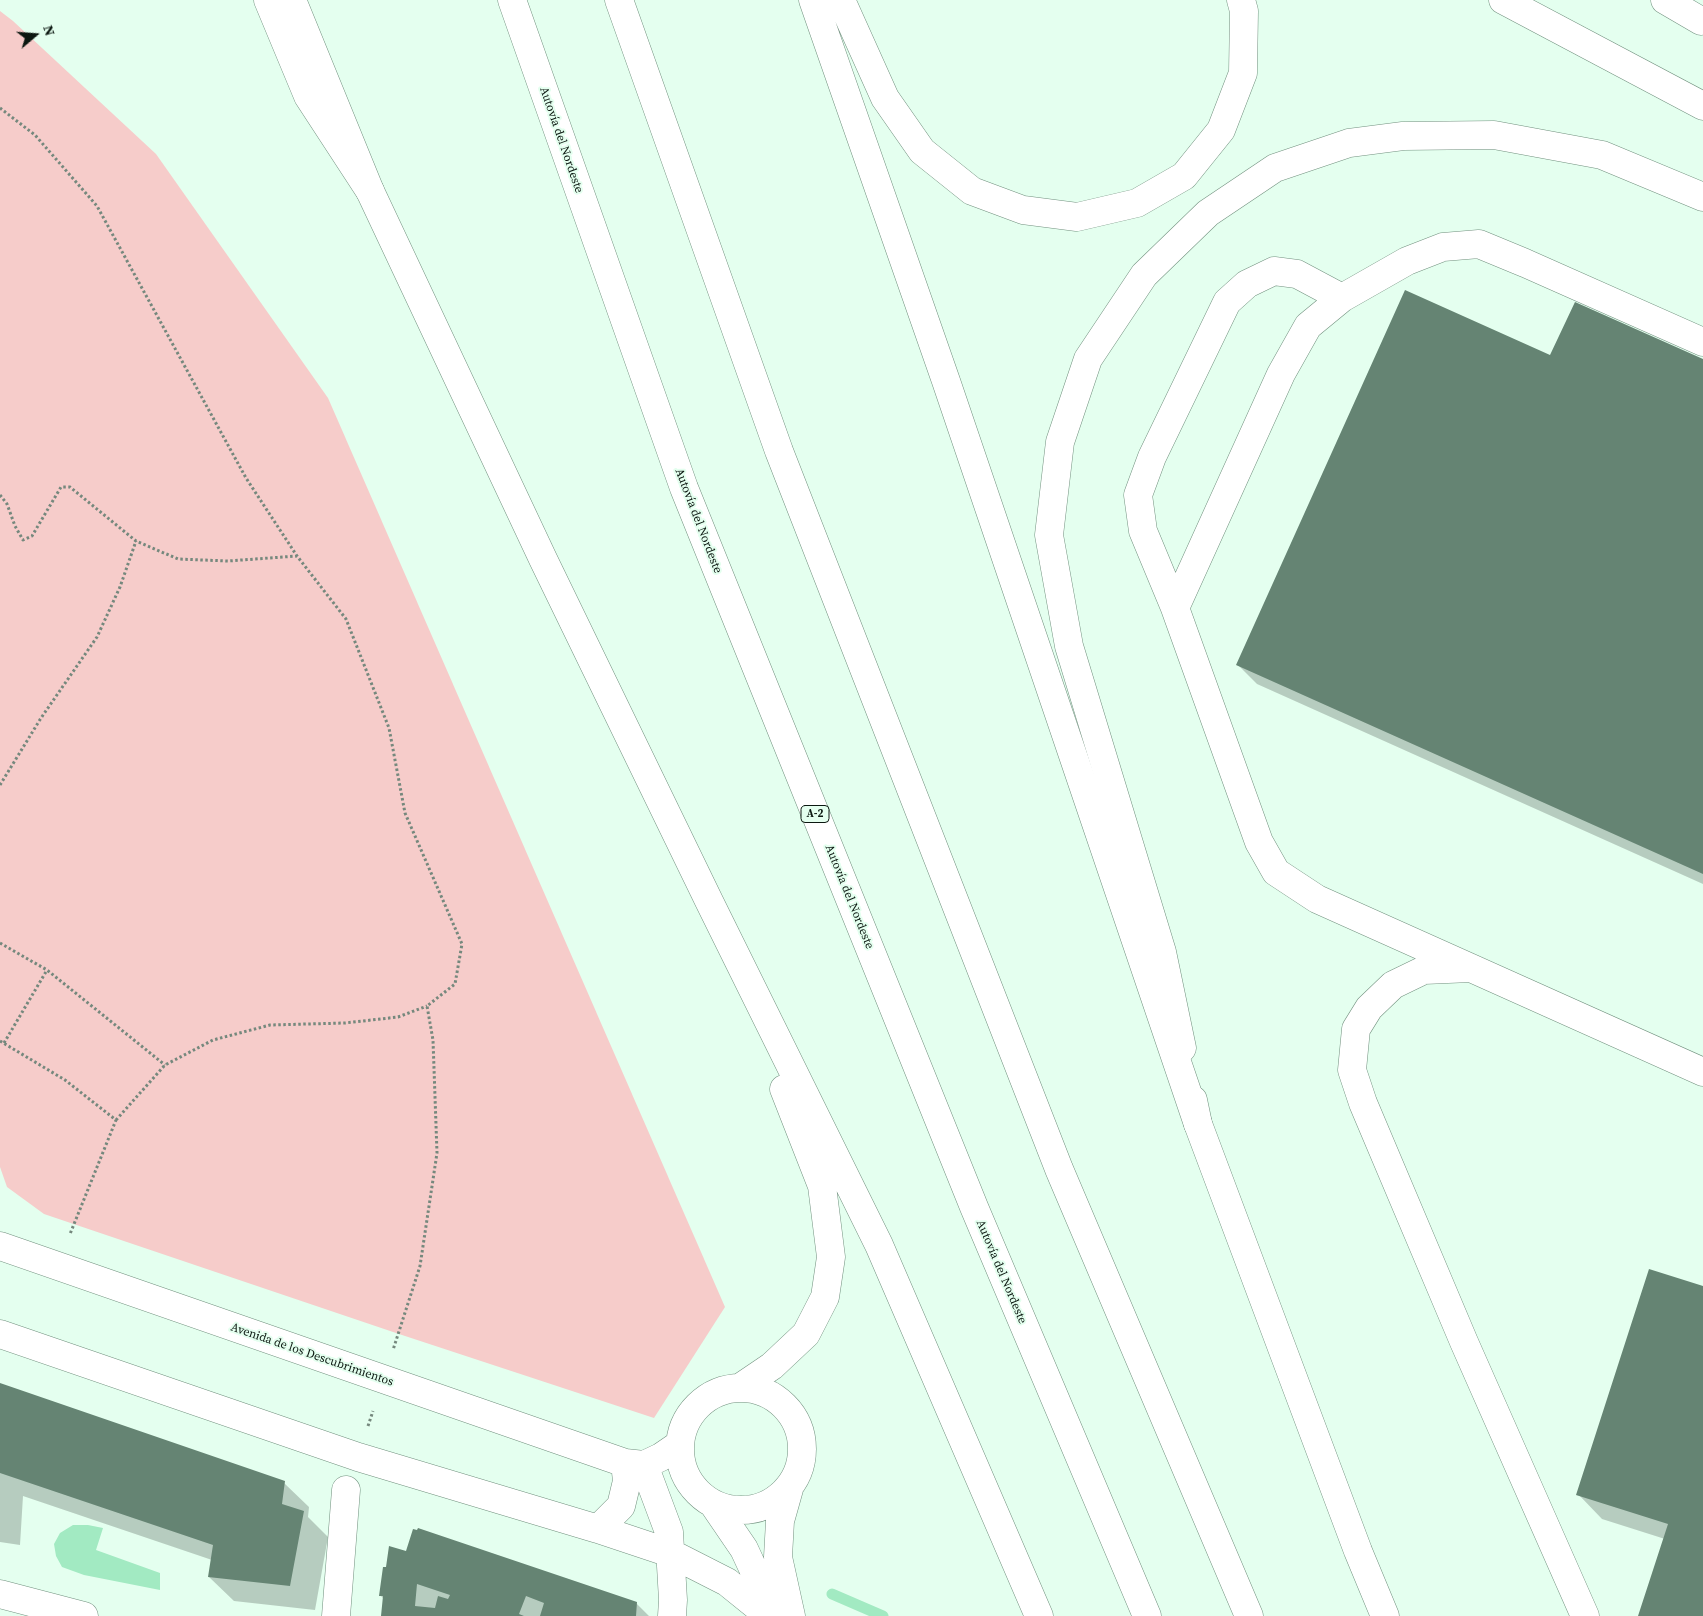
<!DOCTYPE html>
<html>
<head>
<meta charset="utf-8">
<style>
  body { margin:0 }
  #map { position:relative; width:1703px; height:1616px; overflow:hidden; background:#e4ffef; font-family:"Source Serif 4",serif }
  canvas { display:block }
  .north { position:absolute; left:10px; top:10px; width:50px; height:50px; -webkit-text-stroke:4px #e4ffef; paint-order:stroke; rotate:72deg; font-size:14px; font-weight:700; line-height:20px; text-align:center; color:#0c1811 }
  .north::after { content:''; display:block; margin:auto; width:18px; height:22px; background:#0c1811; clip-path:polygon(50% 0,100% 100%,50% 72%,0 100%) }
</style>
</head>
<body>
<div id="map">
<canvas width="1703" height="1616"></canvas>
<div class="north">N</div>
</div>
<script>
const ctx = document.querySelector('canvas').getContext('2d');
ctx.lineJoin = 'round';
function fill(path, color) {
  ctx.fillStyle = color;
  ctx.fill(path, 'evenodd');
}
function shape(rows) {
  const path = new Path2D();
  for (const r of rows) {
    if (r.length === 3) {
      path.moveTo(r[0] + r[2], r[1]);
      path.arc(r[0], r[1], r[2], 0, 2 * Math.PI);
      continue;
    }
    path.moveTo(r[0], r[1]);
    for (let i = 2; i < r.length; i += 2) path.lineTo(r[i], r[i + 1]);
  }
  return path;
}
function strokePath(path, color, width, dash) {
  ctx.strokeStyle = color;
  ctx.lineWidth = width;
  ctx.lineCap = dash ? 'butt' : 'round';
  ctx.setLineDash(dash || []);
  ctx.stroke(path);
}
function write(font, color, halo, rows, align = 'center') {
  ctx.font = font + ' "Source Serif 4",serif';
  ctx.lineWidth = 4;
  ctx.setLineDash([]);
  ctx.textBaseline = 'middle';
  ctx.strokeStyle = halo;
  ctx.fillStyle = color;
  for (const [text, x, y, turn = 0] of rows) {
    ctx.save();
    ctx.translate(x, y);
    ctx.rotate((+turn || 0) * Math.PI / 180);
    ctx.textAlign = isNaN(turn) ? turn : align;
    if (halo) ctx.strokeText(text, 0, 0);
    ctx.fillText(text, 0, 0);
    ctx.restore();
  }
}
fill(shape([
  [0,11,13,21,156,154,328,398,725,1307,654,1418,399,1334,44,1214,7,1187,0,1167]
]), '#f6ccca');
fill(shape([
  [73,1525,88,1525,103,1528,96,1550,160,1573,160,1590,84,1575,62,1567,56,1556,54,1544,60,1533]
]), '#a2eac2');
fill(shape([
  [1551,357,1703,360,1703,884,1257,684,1238,665],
  [1703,1287,1703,1616,1639,1616,1665,1539,1602,1519,1578,1494],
  [0,1384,284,1483,309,1507,308,1517,328,1537,315,1610,234,1601,209,1577,212,1560,23,1496,20,1545,0,1542],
  [384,1568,636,1603,649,1616,382,1616,384,1599,380,1595]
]), '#0003');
strokePath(shape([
  [832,1594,883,1616]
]), '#a2eac2', 11);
fill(shape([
  [1405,290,1550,355,1575,302,1703,359,1703,874,1236,665],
  [1649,1269,1703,1286,1703,1616,1638,1616,1668,1524,1576,1495],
  [0,1383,285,1481,282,1504,304,1511,290,1586,208,1577,213,1545,0,1473],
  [418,1528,637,1602,636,1616,540,1616,544,1603,526,1596,519,1614,524,1616,381,1616,383,1596,379,1596,383,1567,386,1567,389,1546,406,1551,413,1529,417,1530],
  [417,1584,450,1595,448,1599,438,1596,435,1608,415,1606]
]), '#658473');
const minor = shape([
  [292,0,370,191,543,559,709,901,879,1245,1039,1616],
  [1503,0,1703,106],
  [1175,608,1143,531,1138,495,1152,457,1227,302,1247,284,1274,271,1297,274,1342,298],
  [1471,968,1317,899,1276,872,1259,842,1175,608,1281,374,1308,326,1342,298,1407,261,1443,247,1479,244,1525,263,1703,342],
  [1182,1048,1162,952,1069,646,1049,535,1060,442,1088,359,1144,275,1208,213,1275,168,1349,143,1403,136,1494,135,1602,155,1703,197],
  [1193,1100,1198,1124,1358,1551,1385,1616],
  [0,1246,625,1463,644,1465,661,1457,680,1444],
  [0,1334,358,1457,598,1529,670,1553,727,1582,769,1616],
  [741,1387,772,1366,806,1334,825,1297,831,1257,822,1186,784,1089],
  [741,1449,61],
  [644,1465,669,1532,673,1600,672,1616],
  [789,1489,780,1521,778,1557,791,1616],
  [714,1505,744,1549,775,1616],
  [598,1529,621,1506,627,1481,625,1463],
  [0,1594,84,1616],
  [336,1616,346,1490],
  [1585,1616,1464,1342,1363,1103,1352,1070,1356,1029,1369,1008,1393,985,1424,970,1471,968,1703,1072]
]);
const major = shape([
  [268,0,308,96,370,191]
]);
const highway = shape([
  [512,0,684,488,974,1207,1147,1616],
  [619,0,779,451,1059,1169,1249,1616],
  [813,0,946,381,1198,1124],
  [841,0,885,98,922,151,972,191,1023,210,1077,217,1137,203,1184,176,1221,130,1243,73,1244,11,1241,0],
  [1665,0,1701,21]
]);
strokePath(minor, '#72917f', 29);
strokePath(major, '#72917f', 29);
strokePath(highway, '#72917f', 29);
strokePath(shape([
  [0,108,35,135,97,206,246,478,297,556,346,619,389,728,405,813,462,944,455,984,427,1006,433,1040,437,1153,420,1266,393,1350],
  [0,495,7,504,15,526,23,540,32,536,61,487,70,487,136,541,178,559,228,561,297,556],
  [0,785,41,718,97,637,120,587,136,541],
  [0,943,47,970,165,1065],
  [0,1041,65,1080,116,1120,70,1234],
  [4,1043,47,970],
  [116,1120,165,1065,213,1040,270,1025,345,1023,398,1017,427,1006],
  [368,1426,373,1411]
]), '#75887d', 3, [2.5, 2.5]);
strokePath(minor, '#fff', 28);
strokePath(major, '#fff', 28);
strokePath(highway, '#fff', 28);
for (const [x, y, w] of [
  [815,814,28]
]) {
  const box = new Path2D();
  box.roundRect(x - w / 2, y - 8.5, w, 17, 4);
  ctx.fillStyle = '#e4ffef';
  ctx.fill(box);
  strokePath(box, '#0c1811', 1);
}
write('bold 11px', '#0c1811', null, [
  ["A-2",815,814]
]);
write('12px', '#0c1811', '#e4ffef', [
  ["Autovía del Nordeste",561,140,71],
  ["Autovía del Nordeste",698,521,69],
  ["Autovía del Nordeste",849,897,68],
  ["Autovía del Nordeste",1001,1272,67],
  ["Avenida de los Descubrimientos",312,1355,19]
]);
</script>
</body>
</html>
